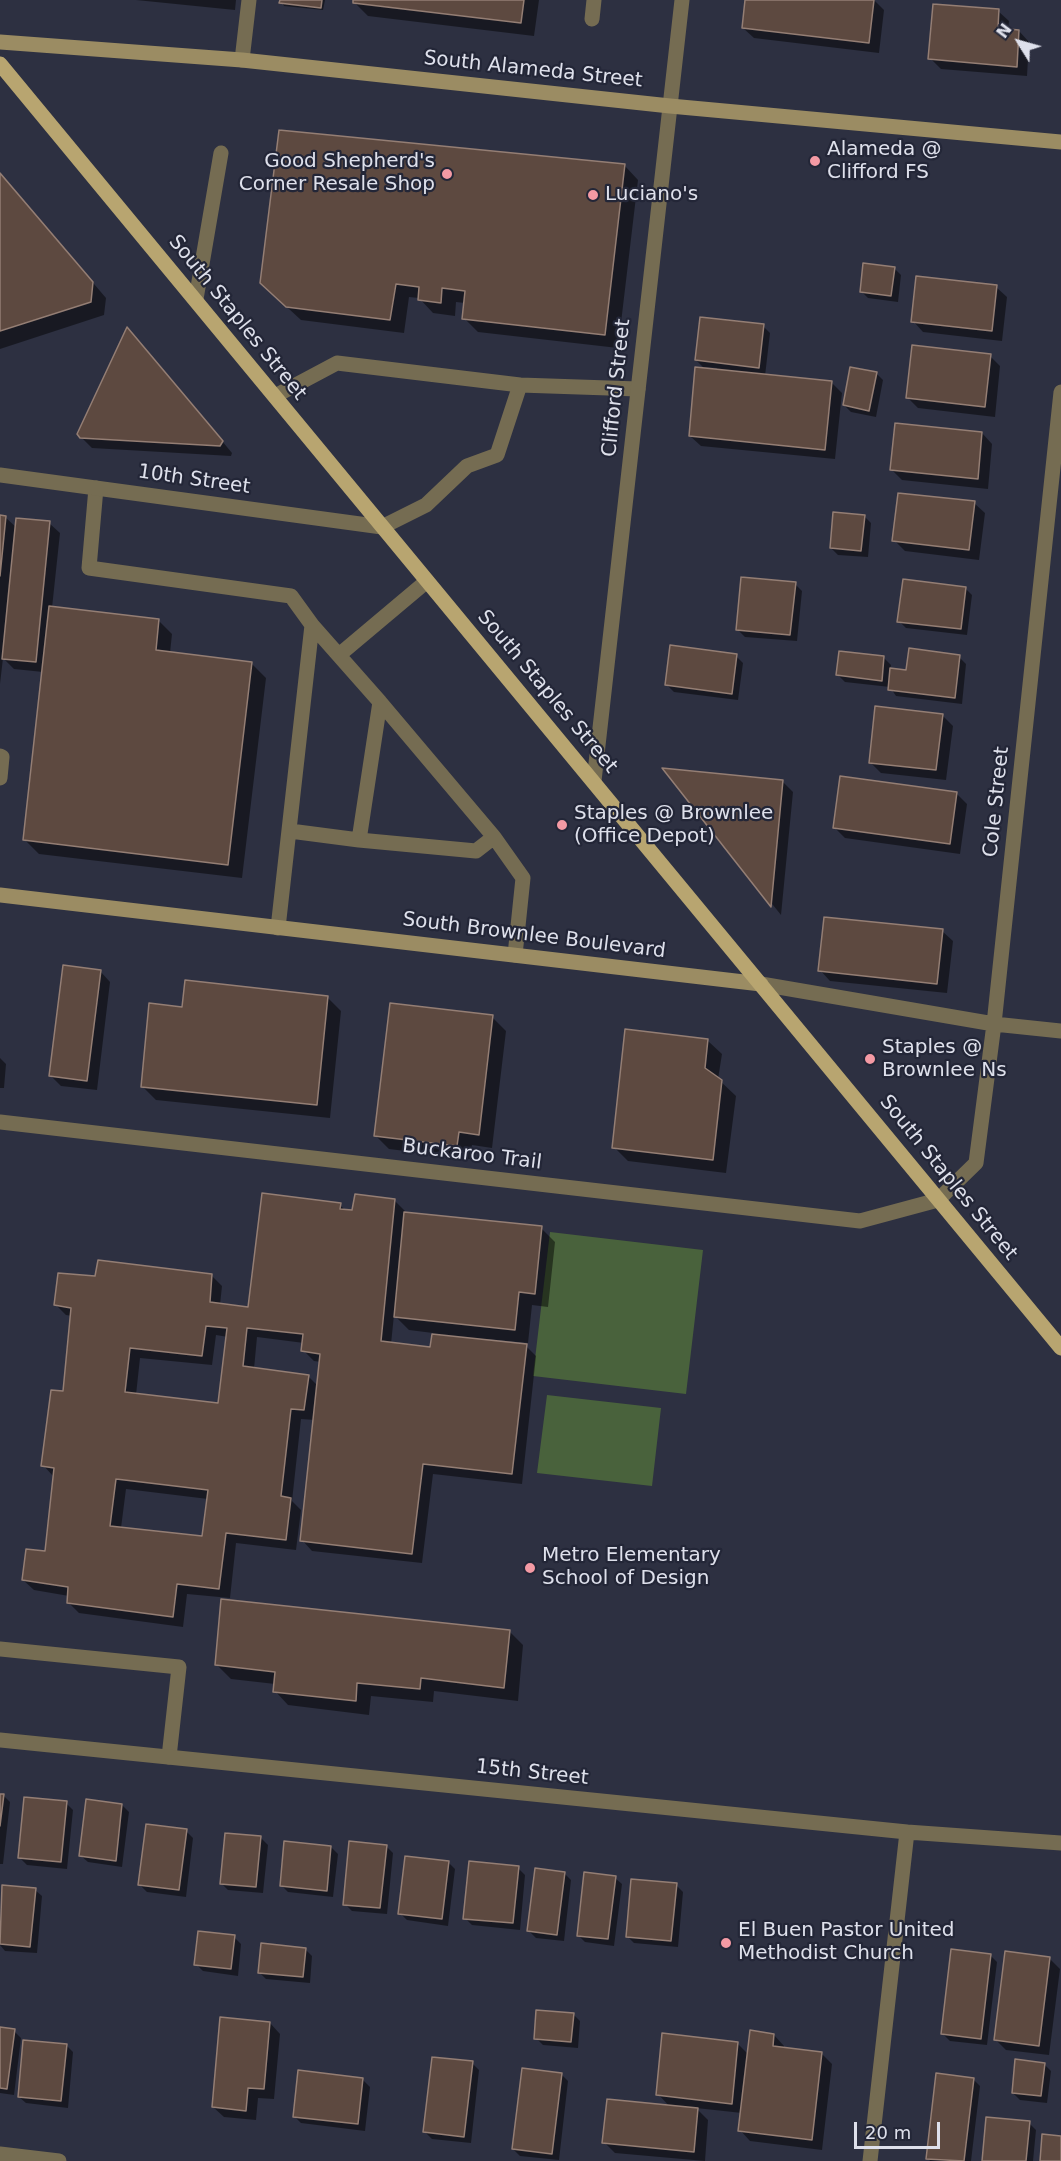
<!DOCTYPE html>
<html>
<head>
<meta charset="utf-8">
<style>
  body { margin:0 }
  #map { position:relative; width:1061px; height:2161px; overflow:hidden; background:#2d3041; font-family:"DejaVu Sans",sans-serif }
  canvas { display:block }
  .north { position:absolute; left:989px; top:12px; width:60px; height:60px; -webkit-text-stroke:4px #232637; paint-order:stroke; rotate:307deg; font-size:16px; font-weight:700; line-height:24px; text-align:center; color:#dee0eb }
  .north::after { content:''; display:block; margin:auto; width:21px; height:27px; background:#dee0eb; clip-path:polygon(50% 0,100% 100%,50% 72%,0 100%) }
  .scale { position:absolute; left:854px; top:2122px; width:86px; height:27px; box-sizing:border-box; border:3px solid #dee0eb; border-top:0; padding-left:8px; font-size:18px; line-height:21px; white-space:nowrap; color:#dee0eb; -webkit-text-stroke:4px #232637; paint-order:stroke }
</style>
</head>
<body>
<div id="map">
<canvas width="1061" height="2161"></canvas>
<div class="north">N</div>
<div class="scale">20 m</div>
</div>
<script>
const ctx = document.querySelector('canvas').getContext('2d');
ctx.lineJoin = 'round';
function fill(path, color) {
  ctx.fillStyle = color;
  ctx.fill(path, 'evenodd');
}
function shape(rows) {
  const path = new Path2D();
  for (const r of rows) {
    path.moveTo(r[0], r[1]);
    for (let i = 2; i < r.length; i += 2) path.lineTo(r[i], r[i + 1]);
  }
  return path;
}
function strokePath(path, color, width, dash) {
  ctx.strokeStyle = color;
  ctx.lineWidth = width;
  ctx.lineCap = dash ? 'butt' : 'round';
  ctx.setLineDash(dash || []);
  ctx.stroke(path);
}
function write(font, color, halo, rows, align = 'center') {
  ctx.font = font + ' "DejaVu Sans",sans-serif';
  ctx.lineWidth = 4.5;
  ctx.setLineDash([]);
  ctx.textBaseline = 'middle';
  ctx.strokeStyle = halo;
  ctx.fillStyle = color;
  for (const [text, x, y, turn = 0] of rows) {
    ctx.save();
    ctx.translate(x, y);
    ctx.rotate((+turn || 0) * Math.PI / 180);
    ctx.textAlign = isNaN(turn) ? turn : align;
    if (halo) ctx.strokeText(text, 0, 0);
    ctx.fillText(text, 0, 0);
    ctx.restore();
  }
}
fill(shape([
  [550,1232,703,1250,686,1394,533,1376],
  [547,1395,661,1408,652,1486,537,1473]
]), '#49623c');
fill(shape([
  [136,0,236,0,235,10],
  [281,0,325,0,323,10,284,6],
  [354,0,539,0,534,36,368,16,354,2],
  [746,0,874,0,884,10,879,53,754,38,743,28],
  [998,11,1009,21,1008,30,1019,31,1029,42,1027,76,941,69,930,58],
  [625,166,638,180,618,348,478,332,464,318,465,303,456,302,455,316,433,313,419,298,409,297,404,333,301,320,276,297],
  [0,174,106,298,104,315,0,349],
  [894,268,901,275,898,302,868,298,861,291],
  [996,287,1007,297,1002,341,923,332,913,321],
  [763,326,770,333,765,376,831,382,842,393,835,459,701,446,690,436,717,368,703,367,696,360],
  [138,340,232,453,231,456,92,448,78,434],
  [990,356,1000,366,995,417,918,408,907,397],
  [876,373,883,380,876,417,851,412,844,405],
  [982,433,992,444,988,489,902,480,891,469],
  [974,503,985,513,979,560,905,551,894,540],
  [864,516,871,523,868,557,838,555,831,548],
  [0,517,5,517,17,528,49,523,60,533,52,608,158,620,172,634,170,653,252,664,266,678,242,878,39,854,25,840,43,672,14,669,3,658,0,684],
  [795,584,802,591,797,641,745,637,738,630],
  [965,588,972,595,967,635,906,628,899,621],
  [736,656,743,663,738,700,674,692,667,685],
  [959,657,966,664,962,704,896,696,890,687,845,682,838,675,884,658,891,665,890,670,907,672],
  [942,715,953,726,946,780,881,773,870,762],
  [665,770,782,781,793,792,781,915],
  [957,794,967,804,960,854,845,838,834,827],
  [942,931,953,941,947,993,830,981,820,970],
  [100,971,110,982,97,1090,61,1086,51,1076],
  [327,997,341,1011,330,1118,156,1100,142,1086,183,1009],
  [492,1017,506,1031,492,1148,472,1145,470,1159,389,1149,375,1135],
  [708,1041,722,1054,718,1079,736,1096,726,1173,628,1161,614,1147],
  [0,1058,6,1064,4,1088,0,1088],
  [394,1200,405,1211,404,1214,541,1228,555,1242,548,1307,532,1305,528,1343,487,1339,487,1341,526,1346,536,1356,522,1484,433,1474,422,1563,312,1551,302,1540,315,1420,301,1419,292,1501,301,1510,296,1550,236,1543,230,1598,187,1594,183,1627,79,1613,68,1602,69,1596,34,1590,23,1580,46,1553,53,1476,43,1465,64,1393,72,1316,66,1315,55,1304,96,1278,212,1276,222,1286,220,1305,250,1309,340,1205,346,1211,353,1212],
  [394,1315,409,1330,433,1333,431,1349,391,1344],
  [216,1335,228,1337,220,1404,136,1395,140,1358,212,1365],
  [257,1337,304,1343,303,1350,314,1361,321,1362,318,1386,309,1377,254,1369],
  [126,1489,208,1499,204,1538,121,1528],
  [509,1631,523,1645,518,1701,434,1691,433,1702,371,1696,369,1715,288,1705,275,1691,275,1684,231,1679,217,1665],
  [0,1795,3,1795,10,1802,3,1864,0,1864],
  [66,1803,73,1810,67,1869,27,1865,20,1858],
  [122,1805,129,1812,122,1867,88,1862,81,1856],
  [186,1831,193,1838,186,1897,147,1892,140,1885],
  [261,1838,268,1845,263,1893,228,1890,221,1883],
  [386,1846,393,1853,387,1914,352,1911,345,1904],
  [331,1847,338,1854,333,1897,288,1892,281,1885],
  [448,1862,455,1869,448,1926,407,1920,400,1913],
  [518,1868,525,1875,520,1930,472,1925,465,1918],
  [564,1873,571,1880,564,1941,536,1938,529,1931],
  [615,1878,622,1884,614,1946,585,1942,578,1935],
  [676,1885,683,1892,678,1947,634,1943,627,1936],
  [3,1886,35,1890,42,1896,37,1953,5,1951,0,1945],
  [234,1937,241,1944,238,1976,203,1971,196,1964],
  [305,1949,312,1956,310,1983,266,1979,259,1972],
  [990,1955,997,1962,987,2045,950,2041,943,2034],
  [1049,1958,1060,1969,1049,2055,1006,2050,996,2040],
  [573,2014,580,2021,578,2048,543,2045,536,2038],
  [270,2023,280,2034,274,2099,258,2098,256,2120,224,2117,213,2107],
  [0,2029,14,2031,21,2038,14,2095,0,2093],
  [774,2035,784,2046,784,2049,822,2054,832,2064,822,2150,750,2141,740,2130,742,2113,696,2108,708,2120,705,2161,615,2153,604,2142,670,2107,658,2094,737,2043,749,2055],
  [66,2045,73,2052,68,2108,26,2103,19,2097],
  [472,2063,479,2070,471,2143,432,2139,425,2132],
  [1044,2064,1051,2071,1047,2103,1020,2100,1013,2093],
  [561,2074,568,2081,559,2160,520,2156,513,2149],
  [973,2079,980,2086,971,2161,930,2161,928,2158],
  [363,2080,370,2087,365,2131,301,2123,294,2116],
  [1029,2123,1036,2130,1033,2161,983,2161]
]), '#0007');
const building = shape([
  [280,0,322,0,321,8,279,3,280,0],
  [353,0,524,0,521,23,353,3,353,0],
  [745,0,874,0,869,43,742,28,745,0],
  [933,4,999,9,998,28,1019,30,1017,67,928,59,933,4],
  [279,130,625,164,605,335,462,319,465,291,442,288,441,303,418,300,419,287,396,284,390,320,286,307,260,283,279,130],
  [0,173,93,282,91,302,0,331,0,173],
  [863,263,895,267,891,296,860,292,863,263],
  [916,276,997,285,992,331,911,322,916,276],
  [700,317,764,324,759,368,695,360,700,317],
  [127,327,223,441,220,446,80,438,77,434,127,327],
  [912,345,991,354,985,407,906,398,912,345],
  [695,367,832,381,825,450,689,436,695,367],
  [850,367,877,372,869,411,843,405,850,367],
  [895,423,982,432,978,479,890,470,895,423],
  [898,493,975,501,969,550,892,541,898,493],
  [833,512,865,515,861,551,830,548,833,512],
  [0,515,6,516,0,576,0,515],
  [16,518,50,521,36,662,2,659,16,518],
  [741,577,796,582,790,635,736,630,741,577],
  [903,579,966,587,961,629,897,622,903,579],
  [49,606,159,619,156,650,252,662,228,865,23,840,49,606],
  [670,645,737,654,732,694,665,685,670,645],
  [909,648,960,655,955,698,888,690,890,668,906,670,909,648],
  [839,651,884,656,882,681,836,675,839,651],
  [875,706,943,714,936,770,869,763,875,706],
  [662,768,783,780,771,907,662,768],
  [840,776,957,792,950,844,833,828,840,776],
  [824,917,943,929,937,984,818,971,824,917],
  [63,965,101,970,87,1081,49,1076,63,965],
  [185,980,328,996,317,1105,141,1087,149,1003,182,1007,185,980],
  [390,1003,493,1015,479,1135,459,1132,457,1146,374,1136,390,1003],
  [625,1029,708,1039,705,1068,722,1080,713,1160,612,1148,625,1029],
  [262,1193,341,1203,340,1209,352,1210,355,1194,395,1199,381,1341,430,1347,432,1334,527,1344,512,1474,423,1464,412,1554,300,1541,320,1354,301,1351,303,1334,247,1328,243,1366,309,1375,304,1410,291,1409,281,1496,291,1498,286,1540,226,1533,219,1589,177,1584,173,1617,67,1603,68,1587,22,1580,26,1549,45,1551,54,1468,41,1466,51,1390,63,1391,71,1308,54,1305,58,1273,95,1276,98,1260,212,1274,210,1302,248,1307,262,1193],
  [206,1326,227,1328,218,1403,125,1392,130,1348,202,1356,206,1326],
  [116,1479,208,1490,202,1536,110,1526,116,1479],
  [404,1212,542,1226,535,1294,519,1292,515,1330,394,1317,404,1212],
  [221,1599,510,1630,504,1688,421,1678,420,1689,357,1683,356,1701,273,1692,275,1672,215,1665,221,1599],
  [0,1794,4,1794,0,1826,0,1794],
  [24,1797,67,1801,61,1862,18,1858,24,1797],
  [86,1799,122,1804,116,1861,79,1856,86,1799],
  [146,1824,187,1829,179,1890,138,1885,146,1824],
  [225,1833,261,1836,256,1887,220,1884,225,1833],
  [284,1841,331,1846,327,1891,280,1886,284,1841],
  [349,1841,387,1845,380,1908,343,1905,349,1841],
  [405,1856,449,1861,442,1919,398,1914,405,1856],
  [469,1861,519,1866,513,1923,463,1919,469,1861],
  [535,1868,565,1872,557,1935,527,1931,535,1868],
  [584,1872,616,1876,608,1939,577,1936,584,1872],
  [631,1879,677,1883,671,1941,626,1937,631,1879],
  [2,1885,36,1888,30,1947,0,1944,2,1885],
  [198,1931,235,1935,231,1969,194,1965,198,1931],
  [261,1943,306,1948,303,1977,258,1973,261,1943],
  [951,1949,991,1954,981,2039,941,2034,951,1949],
  [1005,1951,1050,1957,1039,2046,994,2040,1005,1951],
  [536,2010,574,2013,571,2042,534,2039,536,2010],
  [220,2017,270,2022,264,2089,248,2088,246,2111,212,2107,220,2017],
  [0,2027,15,2029,7,2089,0,2088,0,2027],
  [750,2030,774,2034,773,2046,822,2052,812,2140,738,2131,750,2030],
  [662,2033,738,2042,732,2104,656,2095,662,2033],
  [23,2040,67,2044,61,2101,18,2097,23,2040],
  [432,2057,473,2061,464,2137,423,2132,432,2057],
  [1015,2059,1045,2063,1041,2096,1012,2093,1015,2059],
  [522,2068,562,2073,552,2154,512,2149,522,2068],
  [298,2070,363,2078,358,2124,293,2117,298,2070],
  [936,2073,974,2078,964,2161,926,2159,936,2073],
  [607,2099,698,2108,694,2152,602,2143,607,2099],
  [986,2117,1030,2121,1026,2161,982,2161,986,2117],
  [1042,2134,1061,2136,1061,2161,1040,2161,1042,2134]
]);
fill(building, '#5d4940');
strokePath(building, '#947e74', 1.5);
strokePath(shape([
  [592,19,594,0],
  [196,299,221,153],
  [520,385,638,389],
  [275,396,337,363,520,385,497,455,467,466,426,505,382,527],
  [96,488,89,568,291,596,312,625,278,928],
  [312,625,380,702,359,840,476,851,494,837,523,878,515,955],
  [339,655,427,581],
  [380,702,494,837],
  [0,756,2,757,0,778],
  [290,831,359,840],
  [0,1649,179,1667,169,1757]
]), '#756c52', 15);
strokePath(shape([
  [242,60,249,0],
  [0,475,382,527],
  [594,781,682,0],
  [761,984,994,1024,1061,1031],
  [0,1122,860,1221,938,1200,976,1163,994,1024,1061,392],
  [0,1740,907,1832,1061,1843],
  [0,2154,59,2161],
  [870,2161,907,1832]
]), '#756c52', 15);
strokePath(shape([
  [0,42,242,60,670,106,1061,142],
  [0,895,761,984]
]), '#9b8c63', 15);
strokePath(shape([
  [0,64,1061,1348]
]), '#b8a570', 15);
for (const [x, y, r, color] of [
  [815,161,6,"#f49aa4"],
  [447,174,6,"#f49aa4"],
  [593,195,6,"#f49aa4"],
  [562,825,6,"#f49aa4"],
  [870,1059,6,"#f49aa4"],
  [530,1568,6,"#f49aa4"],
  [726,1943,6,"#f49aa4"]
]) {
  const dot = new Path2D();
  dot.arc(x, y, r, 0, 2 * Math.PI);
  ctx.fillStyle = color;
  ctx.fill(dot);
  strokePath(dot, '#232637', 2);
}
write('20px', '#dee0eb', '#232637', [
  ["South Alameda Street",533,70,6],
  ["South Staples Street",237,318,51],
  ["Clifford Street",617,388,-84],
  ["10th Street",194,480,8],
  ["South Staples Street",547,692,50],
  ["Cole Street",997,802,-84],
  ["South Brownlee Boulevard",534,936,7],
  ["Buckaroo Trail",472,1155,7],
  ["South Staples Street",948,1178,51],
  ["15th Street",532,1773,6]
]);
write('20px', '#dee0eb', '#232637', [
  ["Alameda @",827,150],
  ["Clifford FS",827,173],
  ["Good Shepherd's",435,162,"right"],
  ["Corner Resale Shop",435,185,"right"],
  ["Luciano's",605,195],
  ["Staples @ Brownlee",574,814],
  ["(Office Depot)",574,837],
  ["Staples @",882,1048],
  ["Brownlee Ns",882,1071],
  ["Metro Elementary",542,1556],
  ["School of Design",542,1579],
  ["El Buen Pastor United",738,1931],
  ["Methodist Church",738,1954]
], 'left');
</script>
</body>
</html>
